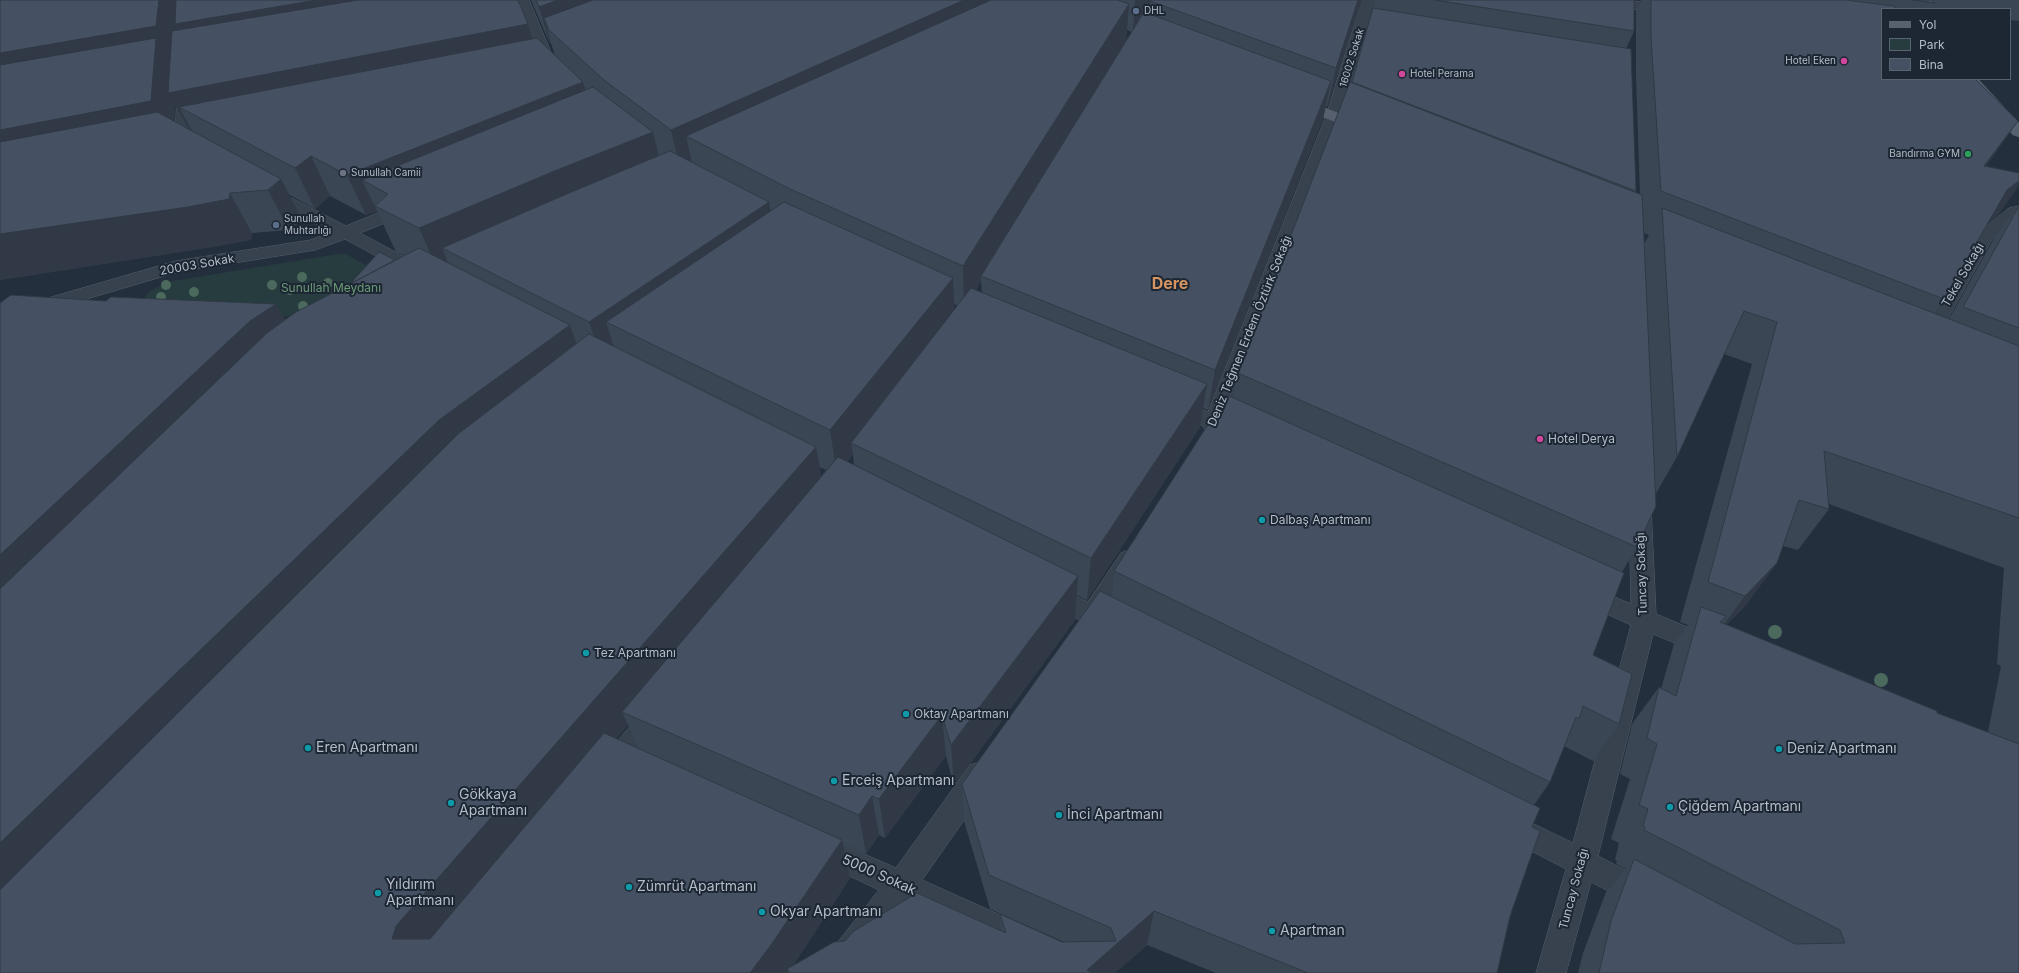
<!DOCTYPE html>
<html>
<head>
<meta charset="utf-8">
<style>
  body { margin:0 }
  #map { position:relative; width:2019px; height:973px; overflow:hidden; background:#242f3e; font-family:Inter,sans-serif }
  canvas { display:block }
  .legend { position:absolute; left:1881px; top:8px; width:130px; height:72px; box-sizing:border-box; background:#1d2633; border:1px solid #59626f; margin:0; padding:5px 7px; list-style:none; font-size:12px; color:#b4bcc9 }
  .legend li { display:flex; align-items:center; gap:8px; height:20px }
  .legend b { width:20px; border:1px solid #59626f }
</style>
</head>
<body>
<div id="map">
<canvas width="2019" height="973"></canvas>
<ul class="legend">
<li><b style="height:5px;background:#56606e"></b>Yol</li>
<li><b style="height:11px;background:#263c3f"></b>Park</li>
<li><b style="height:11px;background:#455162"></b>Bina</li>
</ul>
</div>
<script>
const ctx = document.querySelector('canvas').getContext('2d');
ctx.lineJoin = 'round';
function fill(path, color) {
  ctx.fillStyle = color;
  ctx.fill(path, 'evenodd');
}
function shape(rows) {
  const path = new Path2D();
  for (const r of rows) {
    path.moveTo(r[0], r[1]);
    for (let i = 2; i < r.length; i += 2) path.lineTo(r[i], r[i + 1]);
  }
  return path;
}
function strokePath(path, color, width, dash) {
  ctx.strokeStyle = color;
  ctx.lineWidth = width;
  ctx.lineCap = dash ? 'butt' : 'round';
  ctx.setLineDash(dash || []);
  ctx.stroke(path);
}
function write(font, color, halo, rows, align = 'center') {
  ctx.font = font + ' Inter,sans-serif';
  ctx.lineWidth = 4;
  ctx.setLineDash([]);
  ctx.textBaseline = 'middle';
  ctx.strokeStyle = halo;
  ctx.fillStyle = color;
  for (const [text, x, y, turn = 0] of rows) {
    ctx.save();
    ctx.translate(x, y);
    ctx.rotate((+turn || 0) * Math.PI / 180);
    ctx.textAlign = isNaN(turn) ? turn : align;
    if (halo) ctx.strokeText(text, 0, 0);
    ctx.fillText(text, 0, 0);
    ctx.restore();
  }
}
fill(shape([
  [338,254,346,254,378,272,328,320,144,304,144,298,149,292,167,282]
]), '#263c3f');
const minor = shape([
  [515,0,529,0,558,69,556,72,551,73,546,72,544,69,515,0],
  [1362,0,1376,0,1342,116,1226,420,1244,428,1248,433,1244,438,1237,440,1218,433,1213,434,1206,432,1203,426,1166,410,1163,405,1166,400,1173,398,1208,412,1326,116,1362,0],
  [1591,0,1627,0,1669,6,1674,7,1676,10,1674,13,1669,14,1598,4,1593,3,1591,0],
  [185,86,190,88,193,91,191,143,200,147,202,150,200,153,194,155,177,148,175,145,177,91,180,88,185,86],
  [268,186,346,226,402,203,408,202,414,203,417,207,414,211,360,233,429,270,432,274,429,278,423,280,417,278,345,239,315,250,178,272,49,310,0,316,0,304,48,298,176,261,311,240,331,232,262,195,260,191,262,187,268,186],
  [2019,206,2019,217,1992,239,1933,345,1926,347,1919,345,1916,341,1979,232,2009,208,2019,206],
  [1640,500,1648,502,1651,508,1656,614,1718,640,1721,647,1718,654,1709,657,1653,634,1598,856,1652,884,1657,894,1652,904,1642,908,1591,882,1566,973,1536,973,1566,869,1501,835,1497,826,1501,817,1511,813,1573,843,1631,625,1576,600,1572,593,1576,586,1584,584,1631,604,1629,508,1632,502,1640,500],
  [1129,550,1137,553,1141,559,1108,612,1121,618,1124,625,1121,632,1112,635,1094,627,1090,629,1081,626,1078,619,1040,600,1036,593,1040,586,1048,584,1088,602,1121,553,1129,550],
  [653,707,662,710,666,718,662,726,621,776,611,780,601,776,598,768,601,760,644,710,653,707],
  [980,762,990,765,993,774,990,783,922,880,1038,932,1042,943,1038,954,1027,958,906,902,852,973,818,973,822,962,879,890,808,856,804,847,808,838,818,834,896,868,970,765,980,762]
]);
const major = shape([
  [1963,79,1978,79,2019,123,2019,137,2013,135,1963,79],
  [1297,97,1370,125,1372,128,1370,131,1364,133,1358,131,1292,105,1289,102,1292,99,1297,97]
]);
strokePath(minor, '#565f6c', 1);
strokePath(major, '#414a57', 1);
fill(minor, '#38414e');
fill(major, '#56606e');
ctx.fillStyle = '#4b6a5d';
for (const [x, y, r] of [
  [302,277,5],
  [328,283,5],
  [166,285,5],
  [272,285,5],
  [290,290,5],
  [194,292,5],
  [161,297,5],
  [303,306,5],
  [1775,632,7],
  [1881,680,7]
]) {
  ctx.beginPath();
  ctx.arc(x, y, r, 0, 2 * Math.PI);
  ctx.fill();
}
fill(shape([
  [0,0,533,39,555,55,551,43,550,44,531,0,1362,0,1327,107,1326,106,1323,119,1208,410,1203,408,1200,427,1087,600,1076,595,1075,620,954,786,946,756,885,838,879,835,866,854,843,844,850,878,793,966,1001,931,1000,914,1062,942,1064,942,990,909,964,821,962,784,1112,596,1114,571,1233,398,1238,373,1351,83,1375,0,1634,0,1634,31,1626,49,1636,191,1636,192,1640,194,1636,76,1636,11,1641,0,2019,0,2019,21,2010,20,2010,9,1882,9,1986,166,2019,173,2019,185,1998,215,1988,223,1944,299,1934,313,1949,319,1993,240,2019,205,2019,973,1578,973,1583,953,1606,892,1626,869,1616,864,1617,861,1615,860,1619,843,1611,839,1630,779,1620,774,1632,724,1659,687,1661,689,1674,644,1688,625,1680,622,1752,364,1724,354,1677,457,1655,495,1637,547,1622,572,1593,655,1619,724,1593,761,1564,746,1550,782,1534,805,1532,827,1497,973,1216,973,1147,945,1115,973,0,973,106,301,276,304,285,320,404,255,396,252,377,211,366,215,330,196,315,209,288,194,302,219,289,230,252,233,251,240,212,247,0,280],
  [1150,3,1149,14,1145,13],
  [1127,30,1132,32,1126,41],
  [175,105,189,130,174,122],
  [1644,233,1649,235,1644,244],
  [981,281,982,293,976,290],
  [954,304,958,306,954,310],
  [853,454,854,465,847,462],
  [819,467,826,470,821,476],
  [1829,504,2004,568,1997,664,2001,666,1988,732,1937,713,1726,625,1747,604,1783,546,1798,550,1829,509],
  [628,725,638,748,616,738]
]), '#3b4654');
fill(shape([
  [159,0,514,0,528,24,541,66,179,107,195,136,193,136,175,105,174,140,0,174,0,53],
  [558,0,664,0,544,18,551,43,550,44,539,7],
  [964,0,1031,0,686,136,692,164,680,169,671,130],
  [1135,0,1152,0,1150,1,1150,3,1133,32],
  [1358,0,1362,0,1327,107,1336,68],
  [1129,4,1126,43,981,276,981,281,964,309,963,266],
  [1331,81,1323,119,1208,410,1215,370],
  [583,82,594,121,362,180,377,211,366,215,347,175],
  [2018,121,1990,161,1957,207,1984,166],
  [653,132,664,177,442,248,450,268,439,273,419,228,552,172],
  [311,156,330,196,315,209,295,168],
  [281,179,302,219,289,230,268,190],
  [2019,181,2019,185,1998,215,1978,231,2007,190],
  [230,193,252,233,251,240,212,247,0,280,0,234],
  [769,202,775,237,606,322,614,348,601,357,589,322],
  [953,278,955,323,851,443,853,454,837,475,830,430],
  [276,304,302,348,0,641,0,555,250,321],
  [570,325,585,369,0,934,0,843,439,420],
  [1207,384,1200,427,1087,600,1091,558],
  [816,447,824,491,622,712,628,725,429,961,392,939,396,926],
  [1777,563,1747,604,1715,636,1745,596],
  [1078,576,1075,620,954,786,951,745],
  [942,715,946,756,885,838,879,799],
  [872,796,879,835,866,854,859,815],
  [842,840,850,878,789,972,787,969,788,973,750,973],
  [1154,911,1147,945,1115,973,1086,973,1087,970]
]), '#303945');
const building = shape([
  [0,0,159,0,156,26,0,53,0,0],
  [176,0,317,0,175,24,176,0],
  [358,0,518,0,528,24,168,93,172,31,358,0],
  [536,0,558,0,539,7,536,0],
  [593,0,964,0,671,130,604,80,549,30,544,18,593,0],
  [991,0,1118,0,1129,4,963,266,790,189,686,136,991,0],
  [1151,0,1358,0,1336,68,1150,1,1151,0],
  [1435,0,1634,0,1634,31,1435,0],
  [1651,0,1846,0,1894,6,1897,9,1882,9,1882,79,1975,79,2018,121,1984,166,2019,173,2019,181,2007,190,1944,299,1661,191,1651,38,1651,0],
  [1913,0,1932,0,1935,3,1913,0],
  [1373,8,1631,49,1636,191,1352,82,1373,8],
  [1144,12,1331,81,1215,370,981,276,1144,12],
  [156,38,151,101,0,130,0,65,156,38],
  [537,38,583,82,347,175,311,156,295,168,179,107,537,38],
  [1350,82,1642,195,1656,506,1637,547,1238,373,1350,82],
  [593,87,653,132,552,172,419,228,375,206,388,194,362,180,593,87],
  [157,112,281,179,268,190,230,193,229,199,188,207,0,234,0,142,157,112],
  [670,151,769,202,589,322,442,248,569,193,670,151],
  [784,202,953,278,830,430,606,322,784,202],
  [2019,206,2019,328,1963,307,2019,206],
  [1662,208,2019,346,2019,518,1824,451,1829,509,1799,500,1777,563,1745,596,1708,582,1777,322,1744,311,1677,457,1662,208],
  [419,248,570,325,439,420,0,843,0,589,267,333,296,312,419,248],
  [379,252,395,260,350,284,379,252],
  [971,288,1207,384,1091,558,851,443,971,288],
  [11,295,106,301,111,297,276,304,250,321,0,555,0,303,11,295],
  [589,334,816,447,396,926,392,939,430,939,604,733,842,840,771,945,750,973,0,973,0,890,458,434,589,334],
  [1227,395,1624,573,1593,655,1632,674,1619,724,1583,706,1579,719,1576,717,1550,782,1114,571,1227,395],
  [838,457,1078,576,951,745,942,715,879,799,872,796,859,815,622,712,838,457],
  [1100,591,1540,808,1532,827,1540,831,1510,916,1497,973,1308,973,1154,911,1087,970,1093,973,790,973,787,969,834,942,845,941,854,931,917,893,1006,933,1000,914,1062,942,1116,941,1111,928,989,875,962,784,1100,591],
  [1701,607,1726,616,1720,622,1937,711,1937,713,2019,744,2019,973,1599,973,1611,921,1634,859,1795,944,1845,943,1840,930,1644,830,1645,827,1643,826,1648,809,1639,805,1657,744,1647,738,1659,687,1676,696,1701,607]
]);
fill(building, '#455162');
strokePath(building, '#303945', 1);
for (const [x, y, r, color] of [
  [1136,11,4,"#5c6f8a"],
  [1844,61,4,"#d1479c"],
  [1402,74,4,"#d1479c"],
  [1968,154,4,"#2e9e5b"],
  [343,173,4,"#6b7280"],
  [276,225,4,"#5c6f8a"],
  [1540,439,4,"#d1479c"],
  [1262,520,4,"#0f9aa8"],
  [586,653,4,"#0f9aa8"],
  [906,714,4,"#0f9aa8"],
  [308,748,4,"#0f9aa8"],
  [1779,749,4,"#0f9aa8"],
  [834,781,4,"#0f9aa8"],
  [451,803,4,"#0f9aa8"],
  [1670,807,4,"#0f9aa8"],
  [1059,815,4,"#0f9aa8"],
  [629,887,4,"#0f9aa8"],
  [378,893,4,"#0f9aa8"],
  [762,912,4,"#0f9aa8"],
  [1272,931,4,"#0f9aa8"]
]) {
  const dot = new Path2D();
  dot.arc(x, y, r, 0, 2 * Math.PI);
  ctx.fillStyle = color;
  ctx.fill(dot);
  strokePath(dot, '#1d2633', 1.5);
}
write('10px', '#b4bcc9', '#1d2633', [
  ["DHL",1144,11],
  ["Hotel Eken",1836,61,"right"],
  ["Hotel Perama",1410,74],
  ["Bandırma GYM",1960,154,"right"],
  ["Sunullah Camii",351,173],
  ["Sunullah",284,219],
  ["Muhtarlığı",284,231]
], 'left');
write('10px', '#b4bcc9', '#1d2633', [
  ["16002 Sokak",1352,58,-73]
]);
write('12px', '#b4bcc9', '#1d2633', [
  ["20003 Sokak",197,265,-10],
  ["Tekel Sokağı",1963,275,-60],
  ["Deniz Teğmen Erdem Öztürk Sokağı",1250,331,-68],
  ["Tuncay Sokağı",1642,574,-92],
  ["Tuncay Sokağı",1574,889,-75]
]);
write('12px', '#6b9a76', '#1d2633', [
  ["Sunullah Meydanı",331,288]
]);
write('12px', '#b4bcc9', '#1d2633', [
  ["Hotel Derya",1548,439],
  ["Dalbaş Apartmanı",1270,520],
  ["Tez Apartmanı",594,653],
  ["Oktay Apartmanı",914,714]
], 'left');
write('14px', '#b4bcc9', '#1d2633', [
  ["Eren Apartmanı",316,748],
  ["Deniz Apartmanı",1787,749],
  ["Erceiş Apartmanı",842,781],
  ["Gökkaya",459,795],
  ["Apartmanı",459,811],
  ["Çiğdem Apartmanı",1678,807],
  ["İnci Apartmanı",1067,815],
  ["Yıldırım",386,885],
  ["Apartmanı",386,901],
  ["Zümrüt Apartmanı",637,887],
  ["Okyar Apartmanı",770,912],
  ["Apartman",1280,931]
], 'left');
write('14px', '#b4bcc9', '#1d2633', [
  ["5000 Sokak",879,875,24]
]);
write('bold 16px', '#d59563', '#1d2633', [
  ["Dere",1170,284]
]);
</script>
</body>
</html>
